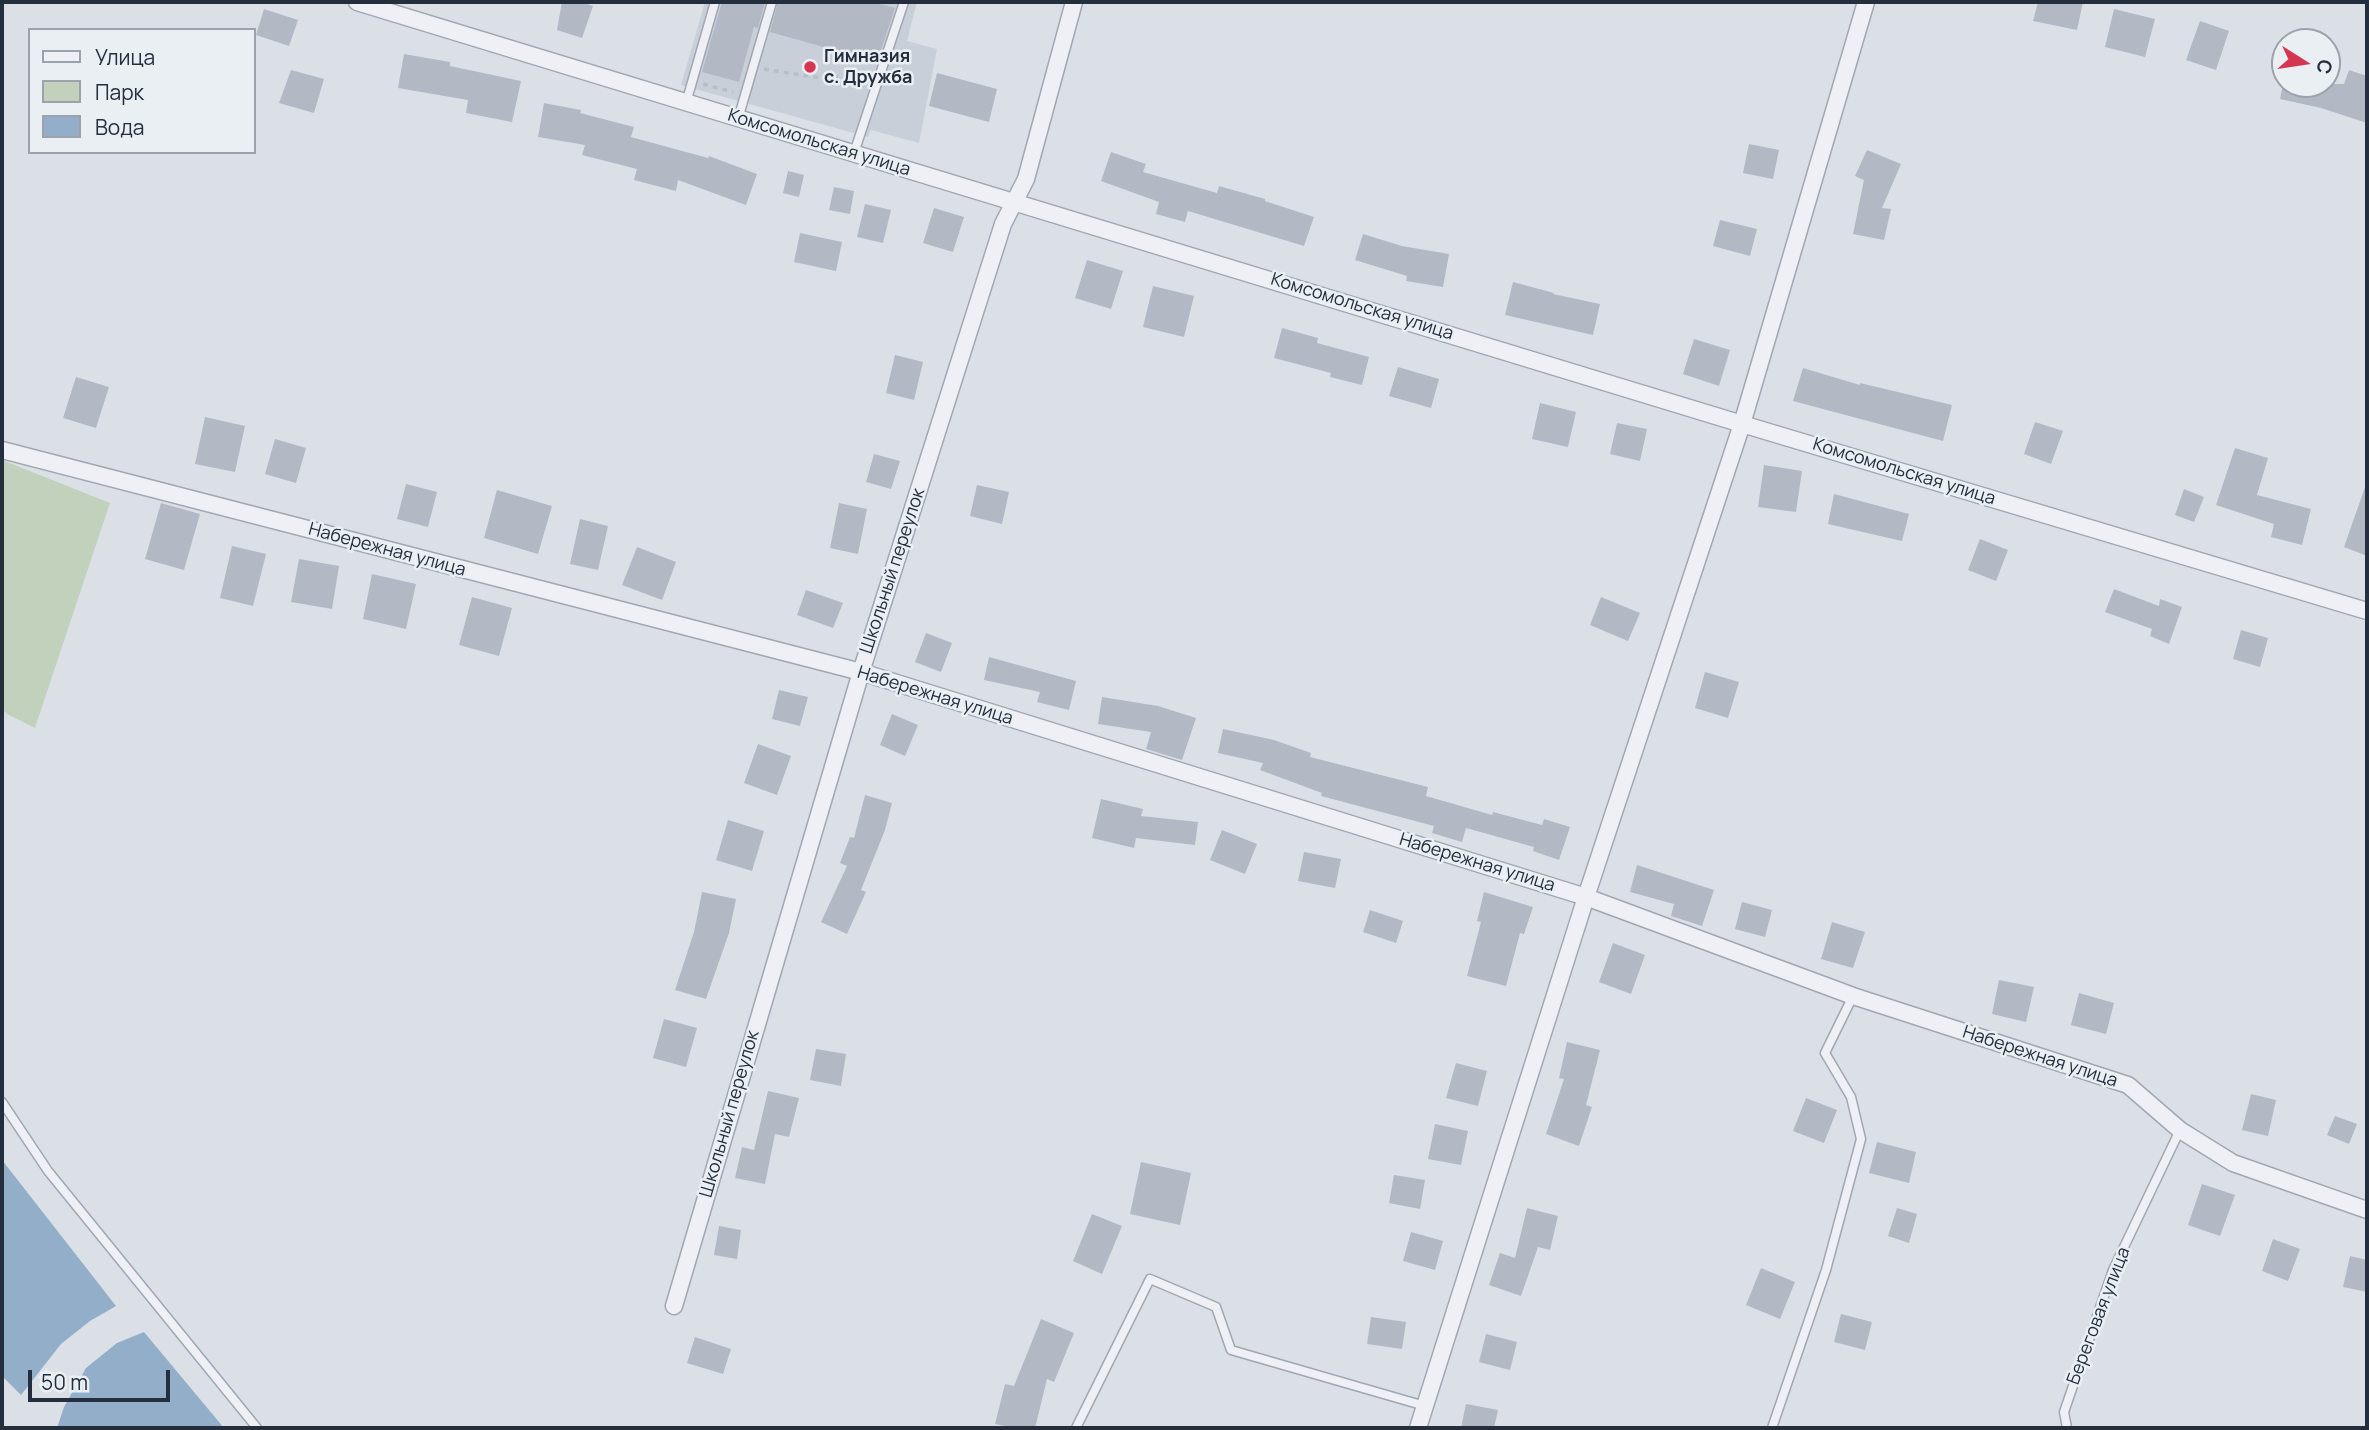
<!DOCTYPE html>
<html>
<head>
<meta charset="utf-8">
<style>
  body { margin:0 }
  #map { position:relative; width:2369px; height:1430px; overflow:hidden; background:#dbe0e7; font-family:Manrope,sans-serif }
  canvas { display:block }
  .frame { position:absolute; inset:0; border:4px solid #242e3d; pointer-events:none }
  .legend { position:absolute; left:28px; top:28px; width:228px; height:126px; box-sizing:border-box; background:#eaeff4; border:2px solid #9ba2ab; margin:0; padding:9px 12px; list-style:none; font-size:21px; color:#242e3d }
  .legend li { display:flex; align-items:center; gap:14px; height:35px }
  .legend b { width:35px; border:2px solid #9ba2ab }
  .north { position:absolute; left:2271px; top:28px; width:70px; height:70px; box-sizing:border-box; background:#eaeff4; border:2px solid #9ba2ab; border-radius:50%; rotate:102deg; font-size:19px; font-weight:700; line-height:28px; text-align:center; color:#242e3d }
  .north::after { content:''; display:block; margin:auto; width:24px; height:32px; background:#d53750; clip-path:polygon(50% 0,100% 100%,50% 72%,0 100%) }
  .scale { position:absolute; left:28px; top:1370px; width:142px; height:32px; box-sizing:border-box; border:4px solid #242e3d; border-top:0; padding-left:9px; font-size:21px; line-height:24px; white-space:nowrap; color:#242e3d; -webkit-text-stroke:5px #eaeff4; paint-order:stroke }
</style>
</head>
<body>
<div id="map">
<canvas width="2369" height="1430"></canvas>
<div class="frame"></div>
<ul class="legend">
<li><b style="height:9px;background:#eef0f5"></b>Улица</li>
<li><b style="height:19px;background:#c1d1bc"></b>Парк</li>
<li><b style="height:19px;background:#93aec9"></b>Вода</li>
</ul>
<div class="north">С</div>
<div class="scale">50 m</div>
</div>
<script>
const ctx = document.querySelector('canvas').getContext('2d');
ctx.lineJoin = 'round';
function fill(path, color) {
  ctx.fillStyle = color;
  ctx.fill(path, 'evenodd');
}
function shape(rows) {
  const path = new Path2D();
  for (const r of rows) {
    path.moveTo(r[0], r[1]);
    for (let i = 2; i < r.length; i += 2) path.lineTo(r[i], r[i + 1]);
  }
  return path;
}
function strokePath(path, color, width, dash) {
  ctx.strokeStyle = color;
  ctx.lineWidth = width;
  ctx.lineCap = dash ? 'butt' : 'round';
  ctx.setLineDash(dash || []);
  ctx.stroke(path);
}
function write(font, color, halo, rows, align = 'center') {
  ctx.font = font + ' Manrope,sans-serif';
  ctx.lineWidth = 5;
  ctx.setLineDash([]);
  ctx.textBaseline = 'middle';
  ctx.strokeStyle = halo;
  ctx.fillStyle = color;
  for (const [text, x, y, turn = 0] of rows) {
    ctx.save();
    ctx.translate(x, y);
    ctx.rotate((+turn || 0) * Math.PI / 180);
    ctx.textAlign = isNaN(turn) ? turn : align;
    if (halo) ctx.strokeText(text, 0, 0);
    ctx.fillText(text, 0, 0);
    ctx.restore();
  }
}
fill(shape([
  [705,2,917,2,907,41,937,49,919,143,871,130,868,137,681,85]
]), '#c9cfd9');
fill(shape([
  [2,460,110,503,35,728,7,714,2,709]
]), '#c1d1bc');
fill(shape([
  [2,1160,116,1306,90,1321,61,1344,21,1395,2,1376],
  [144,1332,224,1428,57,1428,64,1407,86,1368,117,1343]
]), '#93aec9');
fill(shape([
  [562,2,580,2,593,6,582,38,557,30],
  [722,2,765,2,758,28,754,27,739,82,702,72],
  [778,2,874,2,895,8,877,62,770,32],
  [2038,2,2083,2,2077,30,2033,21],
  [264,9,298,20,289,46,256,35],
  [2114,9,2155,19,2145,57,2105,47],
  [2200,21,2229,31,2216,70,2186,60],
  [404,54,450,62,450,66,521,81,512,122,466,113,468,100,398,88],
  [291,70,324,79,314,113,279,103],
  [2349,70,2367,76,2367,123,2321,108,2280,99,2283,84,2344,84],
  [937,73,997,89,989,122,929,106],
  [544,103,581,110,580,113,634,127,631,137,708,158,709,156,757,174,746,205,678,180,676,191,634,180,637,169,582,155,585,145,538,137],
  [1749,144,1779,150,1773,179,1743,173],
  [1867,150,1901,164,1882,208,1891,209,1884,240,1853,234,1864,180,1855,176],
  [1111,152,1146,164,1143,172,1217,193,1219,186,1265,199,1265,201,1314,217,1304,246,1188,211,1185,222,1156,214,1159,202,1101,181],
  [788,171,804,175,799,197,783,193],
  [834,187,854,191,850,214,829,210],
  [865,204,891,210,883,243,857,237],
  [934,208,964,217,953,252,923,243],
  [1720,220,1757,229,1750,256,1713,246],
  [800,233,842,242,836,271,794,262],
  [1363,234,1402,246,1449,254,1443,287,1406,281,1407,276,1355,260],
  [1087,260,1123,271,1111,309,1075,298],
  [1513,282,1554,293,1553,294,1600,304,1593,335,1505,315],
  [1153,286,1194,296,1184,337,1143,327],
  [1282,328,1318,338,1317,343,1369,357,1362,385,1330,377,1331,373,1274,358],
  [1694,339,1730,350,1719,386,1683,374],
  [895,355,923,362,914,400,886,393],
  [1398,367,1439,379,1431,408,1389,396],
  [1803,368,1860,385,1860,383,1952,405,1943,441,1793,401],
  [76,377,109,387,96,428,63,418],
  [1540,403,1576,412,1568,447,1532,439],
  [205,417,245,426,235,472,195,464],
  [2035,422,2063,431,2051,464,2024,454],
  [1617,423,1647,429,1640,461,1610,454],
  [275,439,306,448,296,483,265,474],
  [2235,448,2268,458,2257,495,2311,509,2302,545,2271,537,2274,524,2216,505],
  [874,454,900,461,891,489,866,482],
  [1764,465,1802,471,1796,512,1758,507],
  [406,484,437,492,428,527,397,519],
  [977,485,1009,492,1002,524,970,516],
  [2365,487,2367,488,2367,556,2344,547],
  [2184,489,2204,497,2194,522,2175,515],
  [497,490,552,506,538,554,484,538],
  [1834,494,1909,514,1902,541,1828,524],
  [161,503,200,514,184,570,145,559],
  [839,503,867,509,858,554,830,548],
  [580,519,608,526,598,570,570,564],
  [1980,539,2008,550,1996,581,1968,570],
  [232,546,266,554,253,606,220,598],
  [637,547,676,562,662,600,622,585],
  [299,559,339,566,332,609,291,602],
  [372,574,416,584,406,629,363,619],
  [2114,589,2159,606,2160,599,2182,607,2169,644,2150,636,2152,629,2105,612],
  [806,590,843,603,833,628,797,615],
  [472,597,512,608,499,656,459,645],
  [1601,597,1640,613,1628,641,1590,625],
  [2241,630,2268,638,2260,667,2233,659],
  [926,633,952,643,941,672,915,662],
  [989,657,1076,681,1069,710,1037,702,1040,692,984,680],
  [1705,672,1739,682,1728,718,1695,708],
  [779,690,808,697,800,726,772,719],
  [1102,697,1158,706,1196,718,1182,760,1146,749,1151,732,1098,724],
  [892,714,918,725,905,756,880,745],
  [1223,729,1274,740,1311,753,1310,757,1428,787,1426,796,1492,815,1493,812,1542,825,1544,819,1570,827,1559,860,1533,851,1534,847,1466,828,1462,842,1432,833,1434,826,1321,796,1322,793,1260,770,1263,763,1218,753],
  [758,744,791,756,777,795,744,783],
  [865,795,892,803,885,830,861,890,866,892,847,934,821,922,847,866,840,863,850,837,854,838],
  [1101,799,1143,809,1141,816,1198,822,1195,845,1136,838,1134,848,1092,838],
  [728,820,764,831,752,871,716,860],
  [1222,830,1257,844,1245,874,1210,860],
  [1304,852,1341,859,1335,888,1298,881],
  [1637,865,1714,890,1702,926,1671,916,1674,904,1630,892],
  [702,892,736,899,729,933,706,999,675,990,694,932],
  [1484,892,1533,907,1524,934,1520,933,1506,986,1467,976,1481,922,1477,921],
  [1742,902,1772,910,1765,937,1735,929],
  [1370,910,1403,921,1396,943,1363,932],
  [1832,922,1865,932,1853,968,1821,959],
  [1613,943,1645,955,1631,994,1599,982],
  [1999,980,2034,987,2026,1022,1992,1014],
  [2079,993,2114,1003,2106,1034,2071,1025],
  [664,1019,697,1028,686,1067,653,1058],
  [1567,1042,1600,1050,1586,1105,1592,1107,1579,1146,1546,1134,1564,1079,1559,1078],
  [816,1049,846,1054,841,1086,810,1080],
  [1456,1063,1487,1071,1478,1106,1446,1098],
  [768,1091,799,1098,789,1137,775,1134,765,1184,735,1178,742,1147,754,1150],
  [2251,1094,2276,1100,2268,1136,2242,1130],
  [1806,1098,1837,1110,1824,1143,1793,1131],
  [2335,1116,2357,1124,2349,1144,2327,1135],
  [1435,1124,1468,1131,1461,1165,1428,1159],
  [1877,1142,1916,1152,1909,1183,1869,1173],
  [1141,1162,1191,1173,1180,1225,1130,1214],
  [1394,1175,1425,1180,1420,1209,1389,1203],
  [2202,1184,2235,1195,2220,1236,2188,1225],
  [1527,1208,1558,1216,1550,1250,1538,1247,1521,1296,1489,1285,1500,1253,1515,1258],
  [1897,1208,1917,1214,1909,1243,1888,1236],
  [1092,1214,1122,1226,1102,1274,1073,1261],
  [719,1226,741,1230,737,1259,714,1255],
  [1411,1232,1443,1241,1435,1270,1403,1261],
  [2273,1239,2300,1249,2288,1281,2262,1271],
  [2350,1256,2367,1260,2367,1292,2343,1287],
  [1761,1268,1795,1282,1780,1319,1746,1305],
  [1841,1314,1872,1322,1865,1350,1834,1342],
  [1371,1317,1406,1322,1402,1349,1367,1344],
  [1041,1319,1074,1333,1054,1382,1047,1379,1035,1428,1014,1428,995,1424,1005,1384,1014,1386],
  [1486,1334,1517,1342,1510,1370,1479,1362],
  [695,1337,731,1349,723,1374,687,1363],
  [1466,1404,1498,1410,1494,1428,1461,1428]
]), '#b2b9c4');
const lane = shape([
  [686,103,715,2],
  [738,119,772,2],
  [854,153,904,2],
  [2,1102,48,1171,257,1428],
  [1076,1428,1150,1279,1216,1307,1231,1350,1425,1406],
  [1772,1428,1826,1270,1861,1139,1851,1097,1825,1053,1853,996],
  [2067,1428,2064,1412,2113,1270,2180,1130]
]);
const street = shape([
  [357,2,1742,424,2367,611],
  [2,450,861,672,1586,897,1853,996,2128,1085,2180,1130,2233,1163,2367,1210],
  [674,1306,861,672,1003,224,1026,179,1074,2],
  [1418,1428,1586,897,1742,424,1866,2]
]);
strokePath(lane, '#a0a7b1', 11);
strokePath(street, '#a0a7b1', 19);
strokePath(shape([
  [764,69,827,79,853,73,866,73],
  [703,84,733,92]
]), '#b9bec5', 3.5, [5, 5]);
strokePath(lane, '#eef0f5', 8);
strokePath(street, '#eef0f5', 16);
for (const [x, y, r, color] of [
  [810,67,7,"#d53750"]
]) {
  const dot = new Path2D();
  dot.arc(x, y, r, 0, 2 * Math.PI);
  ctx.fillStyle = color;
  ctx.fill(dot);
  strokePath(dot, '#eaeff4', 2.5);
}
write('bold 18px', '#242e3d', '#eaeff4', [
  ["Гимназия",824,57],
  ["с. Дружба",824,78]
], 'left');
write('18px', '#242e3d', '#eaeff4', [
  ["Комсомольская улица",819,143,17],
  ["Комсомольская улица",1362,307,17],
  ["Комсомольская улица",1904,472,17],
  ["Набережная улица",387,550,15],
  ["Школьный переулок",893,571,-72],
  ["Набережная улица",935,696,17],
  ["Набережная улица",1477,863,17],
  ["Набережная улица",2040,1057,18],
  ["Школьный переулок",730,1114,-74],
  ["Береговая улица",2099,1316,-69]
]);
</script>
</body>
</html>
